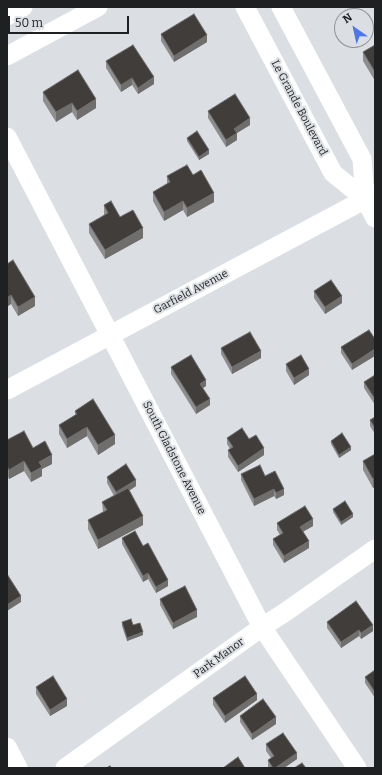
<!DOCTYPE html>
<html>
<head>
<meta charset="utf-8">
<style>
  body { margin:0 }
  #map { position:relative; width:382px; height:775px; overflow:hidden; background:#dbdfe3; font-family:Bitter,serif }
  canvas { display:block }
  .frame { position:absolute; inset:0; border:8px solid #1f2022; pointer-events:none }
  .north { position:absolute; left:334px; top:8px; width:40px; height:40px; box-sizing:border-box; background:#dbdfe3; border:1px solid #909396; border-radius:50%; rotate:326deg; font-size:11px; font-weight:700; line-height:16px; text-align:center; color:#1f2022 }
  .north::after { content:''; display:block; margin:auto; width:14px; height:18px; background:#4f76e9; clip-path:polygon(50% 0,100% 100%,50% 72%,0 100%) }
  .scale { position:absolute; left:8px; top:16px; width:121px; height:18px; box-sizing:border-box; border:2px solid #1f2022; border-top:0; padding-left:5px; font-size:12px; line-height:14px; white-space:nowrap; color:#1f2022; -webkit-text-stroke:3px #dbdfe3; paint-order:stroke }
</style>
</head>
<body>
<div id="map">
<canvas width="382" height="775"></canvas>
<div class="frame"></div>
<div class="north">N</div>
<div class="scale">50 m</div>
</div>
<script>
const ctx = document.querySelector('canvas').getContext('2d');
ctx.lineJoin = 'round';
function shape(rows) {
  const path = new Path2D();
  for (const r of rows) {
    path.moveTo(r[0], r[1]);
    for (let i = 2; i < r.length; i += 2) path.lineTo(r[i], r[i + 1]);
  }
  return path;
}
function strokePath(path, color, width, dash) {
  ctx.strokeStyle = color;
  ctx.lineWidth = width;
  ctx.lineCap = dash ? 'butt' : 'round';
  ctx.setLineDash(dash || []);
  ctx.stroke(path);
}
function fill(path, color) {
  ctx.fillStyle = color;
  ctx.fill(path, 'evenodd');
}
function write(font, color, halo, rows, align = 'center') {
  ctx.font = font + ' Bitter,serif';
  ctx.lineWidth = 4;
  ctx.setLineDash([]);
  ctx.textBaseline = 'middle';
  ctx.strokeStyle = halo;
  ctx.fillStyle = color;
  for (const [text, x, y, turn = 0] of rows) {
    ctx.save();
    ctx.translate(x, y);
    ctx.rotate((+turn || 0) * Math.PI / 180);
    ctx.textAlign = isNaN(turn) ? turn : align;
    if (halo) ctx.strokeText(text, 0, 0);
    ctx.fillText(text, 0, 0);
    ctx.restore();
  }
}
strokePath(shape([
  [245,7,333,173,365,199,375,218],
  [281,7,362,159,365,199],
  [7,16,23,7],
  [7,56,98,7],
  [7,137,262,627,357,768],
  [7,390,375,194],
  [7,747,18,768],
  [65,768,262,627,284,613,375,549]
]), '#fff', 19);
fill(shape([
  [161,34,207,42,174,62,161,41],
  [375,45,375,81,363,61,363,52],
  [106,61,154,84,138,94,132,85,121,92,106,68],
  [43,92,96,108,77,120,72,112,56,122,43,101],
  [208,111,250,125,237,133,237,140,226,147,208,118],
  [187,138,209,154,199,160,187,141],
  [193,175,214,202,187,217,183,210,164,221,153,201,153,192,167,184,167,176],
  [104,205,120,217,143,238,105,259,89,233,89,224,104,216],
  [7,264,35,306,18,316,11,304],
  [314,291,342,303,325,314,314,298],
  [369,330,352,370,341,353,341,347],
  [221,348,261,358,232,374,221,354],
  [286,364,309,375,294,385,286,371],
  [171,367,206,386,203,388,210,405,196,414,171,374],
  [375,375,375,405,364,388,364,382],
  [75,411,115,444,98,455,87,436,67,448,59,434,59,425,75,415],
  [375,417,375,434,370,426,370,420],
  [227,438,249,439,264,455,238,472,228,457,228,450,230,449,227,444],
  [7,440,33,448,52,464,42,469,42,476,31,482,24,471,9,479,7,475],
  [331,441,351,450,339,458,331,444],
  [375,454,373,488,363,470,363,461],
  [241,474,265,476,284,495,276,499,274,496,254,506,241,480],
  [107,477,136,486,129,491,143,525,98,549,88,529,88,520,103,512,102,502,114,496,107,483],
  [333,509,353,517,341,525,333,512],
  [277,523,313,526,303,532,309,548,284,563,273,545,273,539,280,535,277,530],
  [122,538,143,546,168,586,156,593,148,579,143,582,122,544],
  [160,599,197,617,173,629,160,605],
  [122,622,133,625,143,635,127,641,122,626],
  [327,622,373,631,361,639,359,636,341,648,327,628],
  [375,670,375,698,365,683,365,677],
  [36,687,67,706,50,716,36,694],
  [213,698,257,700,225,723,213,705],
  [240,716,276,724,252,740,240,722],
  [266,744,297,759,284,768,268,768,268,760,271,758,266,751]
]), '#8e8e8f');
fill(shape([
  [207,35,207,42,174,62,174,56],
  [154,77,154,84,138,94,138,88],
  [132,78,132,85,121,92,121,85],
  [96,99,96,108,77,120,77,111],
  [72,103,72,112,56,122,56,112],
  [250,118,250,125,237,133,237,140,226,147,226,140,234,129],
  [209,150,209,154,199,160,199,157],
  [214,193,214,202,187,217,187,208],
  [183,201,183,210,164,221,164,212],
  [143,228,143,238,105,259,105,250],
  [11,295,11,304,7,307,7,298],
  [342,296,342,303,325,314,325,307],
  [35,297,35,306,18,316,18,307],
  [375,349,375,356,352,370,352,364],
  [261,351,261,358,232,374,232,367],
  [309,369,309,375,294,385,294,378],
  [206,380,206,386,200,390,200,384],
  [210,399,210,405,196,414,196,407],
  [87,427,87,436,67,448,67,439],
  [115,435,115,444,98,455,98,445],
  [351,447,351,450,339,458,339,455],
  [264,448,264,455,238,472,238,466],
  [52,455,52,464,42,469,42,476,31,482,31,473,39,462],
  [24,461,24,471,9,479,9,470],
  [375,478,375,487,373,488,373,479],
  [136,480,136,486,116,499,116,492],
  [274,489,274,496,254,506,254,499],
  [284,489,284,495,276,499,276,493],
  [353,514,353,517,341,525,341,522],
  [143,516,143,525,98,549,98,540],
  [313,519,313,526,300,533,300,527],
  [309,541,309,548,284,563,284,556],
  [148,573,148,579,143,582,143,576],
  [168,580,168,586,156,593,156,587],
  [21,596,21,602,7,611,7,605],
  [197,610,197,617,173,629,173,623],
  [373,625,373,631,361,639,361,633],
  [359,630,359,636,341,648,341,642],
  [143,632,143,635,127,641,127,638],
  [257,694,257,700,225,723,225,716],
  [67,699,67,706,50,716,50,710],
  [276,717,276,724,252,740,252,734],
  [297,753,297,759,284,768,275,768]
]), '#6f6e6d');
const building = shape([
  [194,14,207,35,174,56,161,34,194,14],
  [133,45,154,77,138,88,132,78,121,85,106,61,133,45],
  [375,45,375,72,363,52,375,45],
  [78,70,96,99,77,111,72,103,56,112,43,92,78,70],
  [235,94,250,118,234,129,237,133,226,140,208,111,235,94],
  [197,131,209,150,199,157,187,138,197,131],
  [187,165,193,175,201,170,214,193,187,208,183,201,164,212,153,192,170,182,167,176,187,165],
  [111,201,120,217,133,210,143,228,105,250,89,224,108,213,104,205,111,201],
  [13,260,35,297,18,307,11,295,7,298,7,264,13,260],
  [331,280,342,296,325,307,314,291,331,280],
  [369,330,375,339,375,349,352,364,341,347,369,330],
  [250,332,261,351,232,367,221,348,250,332],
  [191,355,206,380,200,384,210,399,196,407,171,367,191,355],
  [301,355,309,369,294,378,286,364,301,355],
  [375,375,375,399,364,382,375,375],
  [93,399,115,435,98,445,87,427,67,439,59,425,77,414,75,411,93,399],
  [375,417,375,428,370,420,375,417],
  [242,428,249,439,256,435,264,448,238,466,228,450,233,447,227,438,242,428],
  [24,431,33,448,45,441,52,455,39,462,42,467,31,473,24,461,9,470,7,466,7,440,24,431],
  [342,433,351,447,339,455,331,441,342,433],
  [375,454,375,478,373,479,363,461,375,454],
  [126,464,136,480,116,492,107,477,126,464],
  [260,465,265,476,275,471,284,489,276,493,274,489,254,499,241,474,260,465],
  [128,488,143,516,98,540,88,520,107,510,102,502,128,488],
  [345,501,353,514,341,522,333,509,345,501],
  [305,506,313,519,300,527,309,541,284,556,273,539,283,533,277,523,305,506],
  [135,531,143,546,148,543,168,580,156,587,148,573,143,576,122,538,135,531],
  [7,574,21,596,7,605,7,574],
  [185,586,197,610,173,623,160,599,185,586],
  [356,601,373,625,361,633,359,630,341,642,327,622,356,601],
  [131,619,133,625,140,623,143,632,127,638,122,622,131,619],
  [375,670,375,692,365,677,375,670],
  [53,676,67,699,50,710,36,687,53,676],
  [245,676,257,694,225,716,213,698,245,676],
  [263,699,276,717,252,734,240,716,263,699],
  [283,733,297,753,275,768,273,768,268,760,274,756,266,744,283,733],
  [238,757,245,768,223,768,238,757],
  [302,763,306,768,294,768,302,763],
  [110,766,112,768,106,768,110,766]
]);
fill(building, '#413d3b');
strokePath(building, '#6f6e6d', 1);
write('11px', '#1f2022', '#dbdfe3', [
  ["Le Grande Boulevard",299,108,62],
  ["Garfield Avenue",191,292,-28],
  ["South Gladstone Avenue",174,458,63],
  ["Park Manor",219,658,-36]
]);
</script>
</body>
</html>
